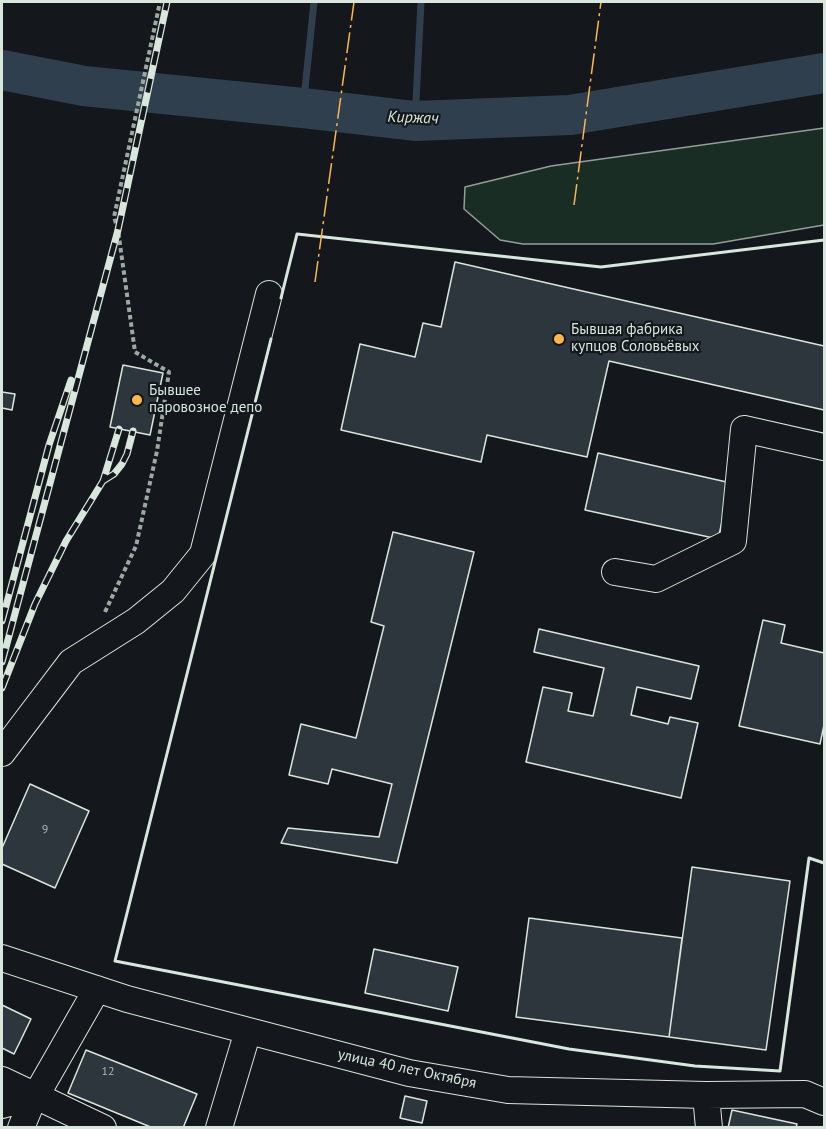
<!DOCTYPE html>
<html>
<head>
<meta charset="utf-8">
<style>
  body { margin:0 }
  #map { position:relative; width:826px; height:1129px; overflow:hidden; background:#14181c; font-family:"PT Sans",sans-serif }
  canvas { display:block }
  .frame { position:absolute; inset:0; border:3px solid #d8e6dc; pointer-events:none }
</style>
</head>
<body>
<div id="map">
<canvas width="826" height="1129"></canvas>
<div class="frame"></div>
</div>
<script>
const ctx = document.querySelector('canvas').getContext('2d');
ctx.lineJoin = 'round';
function fill(path, color) {
  ctx.fillStyle = color;
  ctx.fill(path, 'evenodd');
}
function shape(rows) {
  const path = new Path2D();
  for (const r of rows) {
    path.moveTo(r[0], r[1]);
    for (let i = 2; i < r.length; i += 2) path.lineTo(r[i], r[i + 1]);
  }
  return path;
}
function strokePath(path, color, width, dash) {
  ctx.strokeStyle = color;
  ctx.lineWidth = width;
  ctx.lineCap = dash ? 'butt' : 'round';
  ctx.setLineDash(dash || []);
  ctx.stroke(path);
}
function write(font, color, halo, rows, align = 'center') {
  ctx.font = font + ' "PT Sans",sans-serif';
  ctx.lineWidth = 4.5;
  ctx.setLineDash([]);
  ctx.textBaseline = 'middle';
  ctx.strokeStyle = halo;
  ctx.fillStyle = color;
  for (const [text, x, y, turn = 0] of rows) {
    ctx.save();
    ctx.translate(x, y);
    ctx.rotate((+turn || 0) * Math.PI / 180);
    ctx.textAlign = isNaN(turn) ? turn : align;
    if (halo) ctx.strokeText(text, 0, 0);
    ctx.fillText(text, 0, 0);
    ctx.restore();
  }
}
const green = shape([
  [824,128,824,225,713,244,523,244,500,240,464,209,465,187,551,166,824,128]
]);
fill(green, '#1a2d24');
strokePath(green, '#939e99', 1.5);
strokePath(shape([
  [303,108,314,2],
  [415,121,421,2]
]), '#2f3f4d', 7);
strokePath(shape([
  [2,70,84,86,303,108,415,121,570,115,824,73]
]), '#2f3f4d', 40);
const building = shape([
  [455,262,824,346,824,410,609,361,587,457,487,435,481,462,341,430,360,344,415,357,423,323,441,327,455,262],
  [123,365,163,373,150,435,110,427,123,365],
  [2,392,15,394,12,410,2,408,2,392],
  [598,453,731,483,718,539,585,510,598,453],
  [393,532,474,552,397,863,281,843,288,828,379,837,392,784,332,769,328,784,289,775,301,724,356,738,384,626,371,622,393,532],
  [763,620,785,625,781,643,824,653,824,725,820,744,739,726,763,620],
  [539,629,699,666,691,699,637,687,631,715,668,724,670,717,698,723,681,798,526,762,543,687,572,693,568,711,593,716,604,668,534,652,539,629],
  [30,784,89,811,55,888,2,864,2,848,30,784],
  [692,867,790,881,766,1050,669,1037,692,867],
  [529,918,682,938,669,1037,516,1017,529,918],
  [374,949,458,967,448,1011,365,993,374,949],
  [2,1005,31,1019,14,1054,2,1048,2,1005],
  [86,1050,197,1094,183,1128,153,1128,68,1093,86,1050],
  [405,1096,427,1101,422,1123,400,1118,405,1096],
  [732,1110,797,1124,796,1128,728,1128,732,1110]
]);
fill(building, '#2c363c');
strokePath(building, '#d8e6dc', 1.5);
const minor = shape([
  [615,572,656,579,733,541,744,429,824,447],
  [2,753,71,662,136,621,173,591,203,554,269,294],
  [2,958,127,999,409,1073,508,1090,706,1095,805,1094,824,1102],
  [2,1080,36,1096,2,1105],
  [706,1095,709,1128],
  [36,1096,103,1128],
  [21,1128,30,1106,97,989],
  [219,1128,248,1031]
]);
strokePath(minor, '#d8e6dc', 28);
strokePath(shape([
  [105,612,136,546,157,451,169,372,135,352,118,230,114,217,160,2]
]), '#9da8a2', 4, [4.5, 3]);
strokePath(minor, '#14181c', 26);
const rail = shape([
  [103,481,114,474,122,464,127,454,133,431],
  [2,621,49,445,71,380],
  [2,662,118,230,167,2],
  [2,688,35,604,66,541,103,481,119,429]
]);
strokePath(rail, '#d8e6dc', 7);
strokePath(rail, '#14181c', 4.5, [14]);
strokePath(shape([
  [281,298,297,234,601,267,824,240],
  [271,339,115,961,569,1049,695,1066,780,1071,809,858,824,863]
]), '#d8e6dc', 3);
strokePath(shape([
  [574,205,601,2],
  [315,282,354,2]
]), '#ffb74d', 1.5, [21, 4.5, 3, 4.5]);
for (const [x, y, r, color] of [
  [559,339,6,"#ffb74d"],
  [137,400,6,"#ffb74d"]
]) {
  const dot = new Path2D();
  dot.arc(x, y, r, 0, 2 * Math.PI);
  ctx.fillStyle = color;
  ctx.fill(dot);
  strokePath(dot, '#14181c', 2);
}
write('12px', '#adbab4', null, [
  ["9",45,830],
  ["12",108,1072]
]);
write('15px', '#d8e6dc', '#14181c', [
  ["Бывшая фабрика",571,330],
  ["купцов Соловьёвых",571,347],
  ["Бывшее",149,391],
  ["паровозное депо",149,408]
], 'left');
write('15px', '#d8e6dc', '#14181c', [
  ["улица 40 лет Октября",407,1069,12]
]);
write('italic 16px', '#d8e6dc', '#14181c', [
  ["Киржач",413,118,2]
]);
</script>
</body>
</html>
